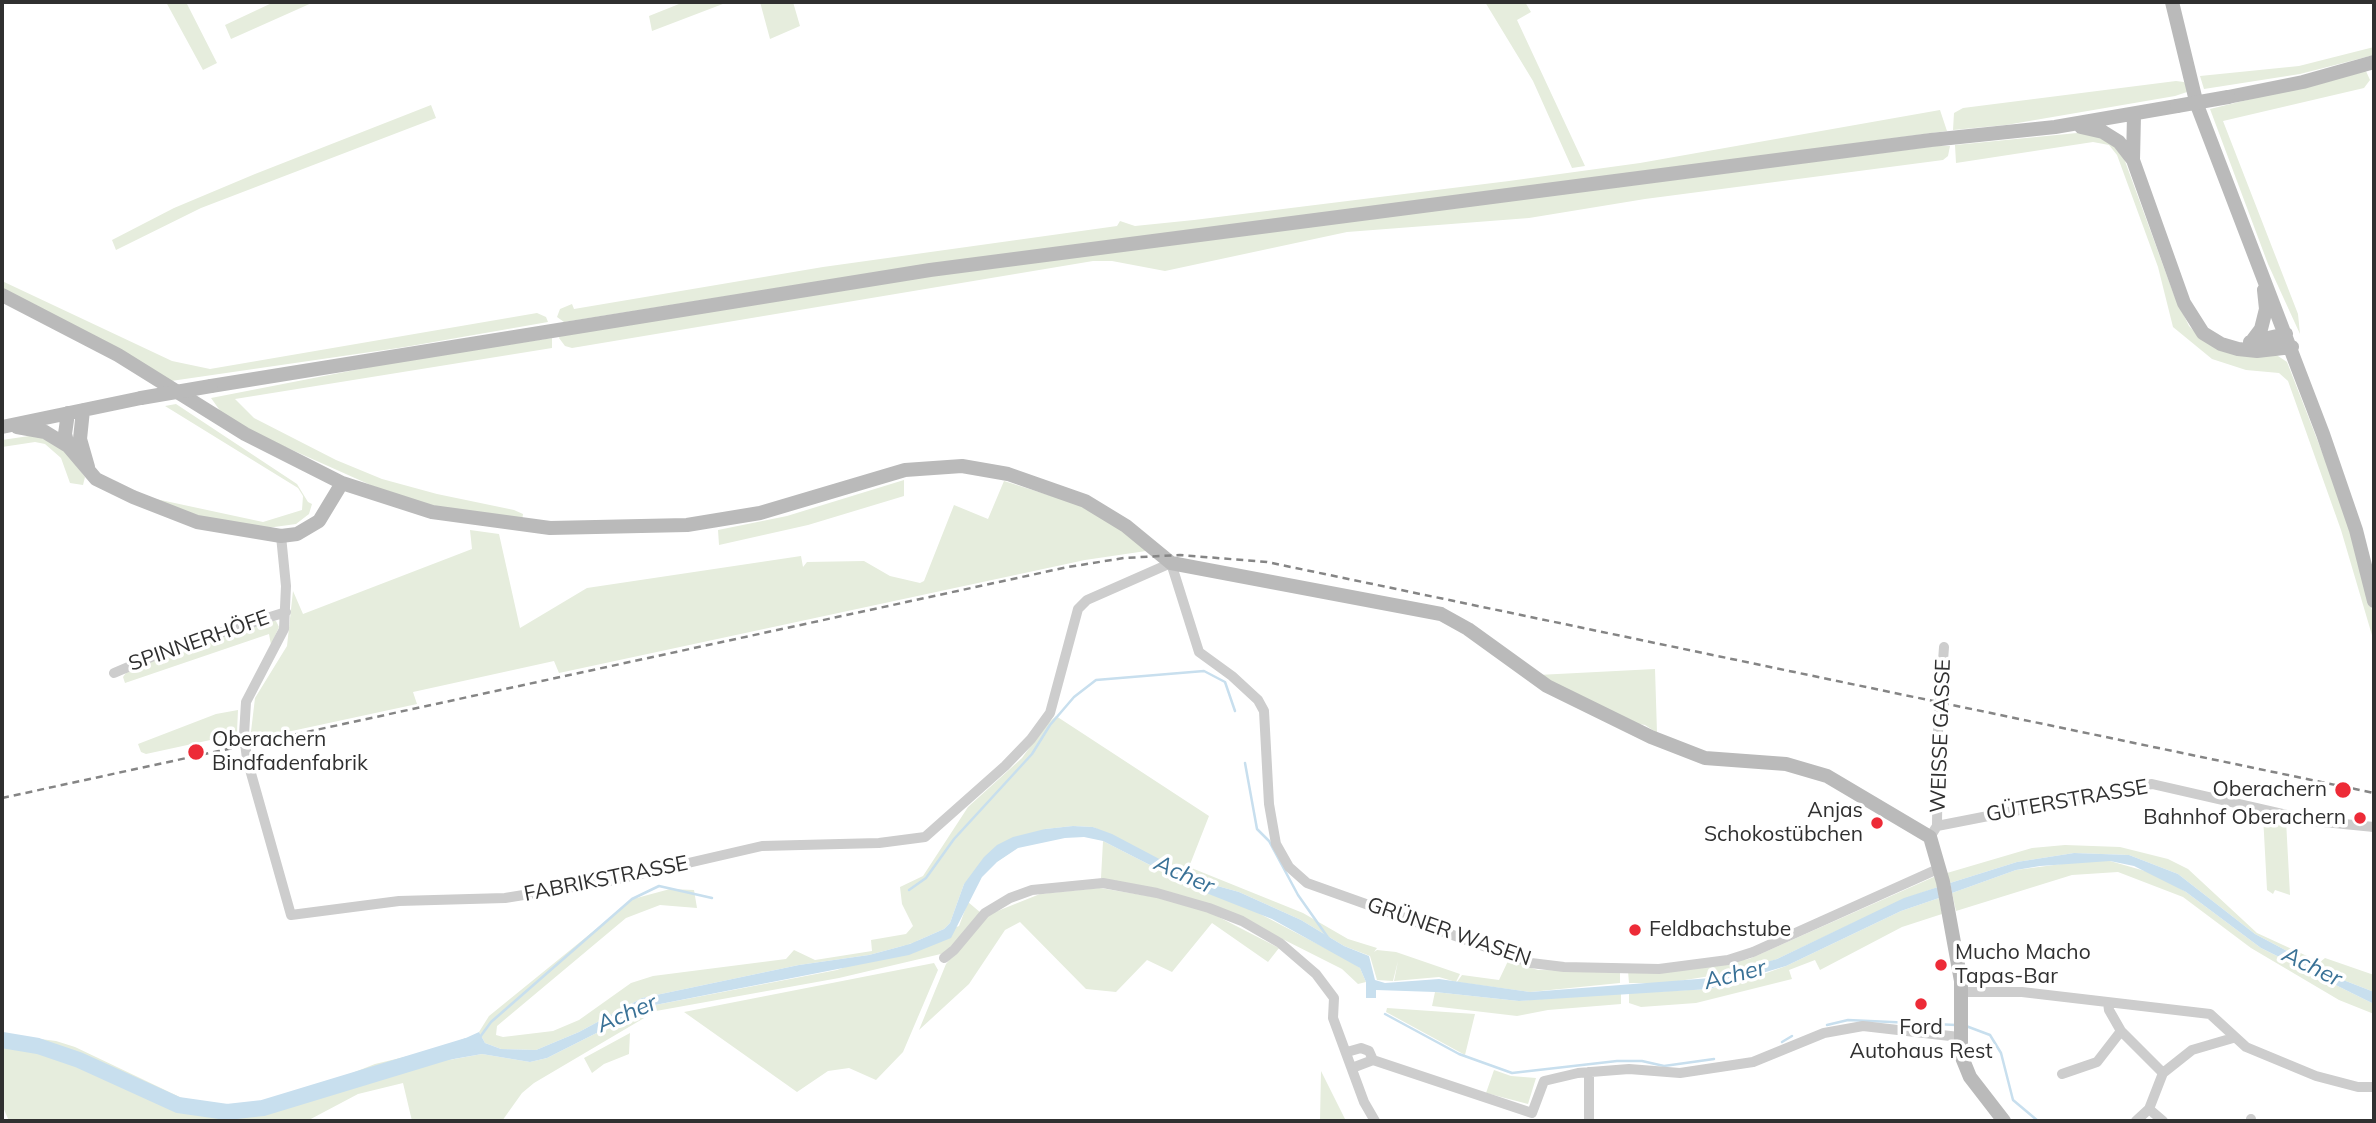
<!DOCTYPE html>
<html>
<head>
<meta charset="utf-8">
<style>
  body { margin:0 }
  #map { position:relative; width:2376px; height:1123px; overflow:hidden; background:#fff; font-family:Mulish,sans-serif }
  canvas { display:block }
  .frame { position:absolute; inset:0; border:4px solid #303030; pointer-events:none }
</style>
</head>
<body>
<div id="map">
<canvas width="2376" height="1123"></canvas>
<div class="frame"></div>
</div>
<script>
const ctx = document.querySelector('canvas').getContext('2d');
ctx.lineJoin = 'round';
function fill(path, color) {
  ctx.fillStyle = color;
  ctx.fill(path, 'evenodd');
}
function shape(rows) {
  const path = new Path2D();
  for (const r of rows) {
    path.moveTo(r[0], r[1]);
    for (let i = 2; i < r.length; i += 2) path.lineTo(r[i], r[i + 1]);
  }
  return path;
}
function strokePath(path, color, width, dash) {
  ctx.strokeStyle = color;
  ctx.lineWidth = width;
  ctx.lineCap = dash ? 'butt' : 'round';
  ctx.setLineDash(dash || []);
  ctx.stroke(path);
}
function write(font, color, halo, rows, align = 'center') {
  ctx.font = font + ' Mulish,sans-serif';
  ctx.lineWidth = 7;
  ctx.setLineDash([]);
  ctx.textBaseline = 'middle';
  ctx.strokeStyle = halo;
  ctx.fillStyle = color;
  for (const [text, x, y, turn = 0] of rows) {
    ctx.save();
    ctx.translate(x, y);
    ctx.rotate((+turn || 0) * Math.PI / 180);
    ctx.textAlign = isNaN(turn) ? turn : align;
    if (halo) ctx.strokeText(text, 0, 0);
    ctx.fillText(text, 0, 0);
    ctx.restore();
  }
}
fill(shape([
  [166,2,186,2,217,63,203,70],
  [274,2,314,2,231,39,225,25],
  [684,2,728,2,652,31,649,16],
  [760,2,793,2,800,26,770,39],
  [1485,2,1525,2,1531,12,1517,20,1585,166,1572,168,1533,81],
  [2374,47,2374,55,2300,74,2204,89,2200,76,2299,66],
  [2366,71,2370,80,2364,88,2223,121,2298,314,2300,334,2268,264,2210,109],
  [2176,81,2184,82,2190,91,2175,96,2006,125,1953,130,1954,113,1963,108],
  [431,105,436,118,201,208,116,250,112,240,174,208,255,174],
  [1940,110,1947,131,828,280,564,322,557,317,560,309,572,304,574,309,823,267,1117,226,1120,221,1135,226,1194,220,1509,181,1640,163],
  [2087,132,2100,134,2122,153,2174,295,2189,326,2203,340,2275,354,2287,362,2338,493,2361,568,2374,618,2374,642,2341,530,2288,381,2279,373,2246,370,2212,359,2173,327,2158,267,2117,155,2109,145,2093,142,1956,163,1955,145],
  [1936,146,1950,146,1948,156,1943,160,1645,199,1529,218,1347,232,1165,271,1112,261,1093,261,572,348,565,346,559,338,560,335,945,274],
  [2,281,172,361,210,369,537,313,546,317,548,322,405,347,171,381,2,290],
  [552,338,552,348,235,399,254,418,336,460,382,479,437,494,514,510,523,514,522,521,425,504,375,487,254,433,221,412,211,398,401,361],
  [176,404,297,484,308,502,312,504,309,514,296,524,267,528,208,520,142,496,263,522,302,510,303,496,298,488,165,406],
  [36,435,60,445,85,477,83,485,70,483,61,458,45,444,35,442,2,447,2,440],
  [904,480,904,496,808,525,719,545,718,530,787,516],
  [1004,481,1077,504,1127,533,1146,551,1085,560,559,673,554,661,413,692,417,704,250,740,255,698,287,646,293,591,303,614,472,549,470,530,499,534,520,628,587,588,801,556,803,567,807,562,864,561,890,576,920,583,924,581,954,505,988,519],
  [270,620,276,621,279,627,271,645,269,634,125,683,123,677,130,667],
  [1655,669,1657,733,1645,725,1628,722,1538,675],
  [238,710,237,732,215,739,146,754,141,752,138,744,216,714],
  [1056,716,1209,816,1189,867,1303,913,1348,939,1377,948,1374,952,1377,950,1396,952,1460,974,1456,982,1439,977,1394,981,1398,961,1393,981,1377,980,1370,956,1344,946,1301,920,1239,892,1203,882,1093,827,1073,826,1045,829,964,884,950,923,944,929,910,944,869,955,799,965,642,998,579,1032,536,1050,501,1049,485,1043,479,1032,489,1016,633,899,670,889,694,890,697,908,660,905,626,918,497,1026,496,1035,503,1037,553,1031,579,1020,631,983,653,976,786,959,794,950,815,960,872,951,871,940,906,934,913,926,902,904,900,887,923,876,968,807,1022,758,1045,726],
  [2263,815,2286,820,2290,895,2275,890,2273,894,2267,890],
  [1103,841,1201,891,1243,905,1350,961,1360,968,1366,982,1358,984,1342,969,1227,911,1165,891,1101,878],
  [2065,845,2120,847,2168,859,2188,869,2257,933,2320,962,2325,958,2374,975,2374,992,2338,978,2255,934,2178,874,2129,855,2074,853,2017,862,1950,883,1947,873,2032,848],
  [2084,861,2110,861,2159,875,2186,892,2261,948,2374,1004,2374,1014,2339,1000,2251,948,2183,897,2118,872,2072,875,1956,911,1952,893,2016,870],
  [1936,876,1938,887,1904,899,1777,959,1742,971,1666,983,1629,983,1628,971,1694,968,1749,959],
  [1100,888,1160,898,1211,913,1279,948,1268,962,1212,923,1172,972,1147,960,1116,992,1086,989,1020,922,1005,930,969,984,919,1030,946,964,985,916,1040,894],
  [1939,898,1942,914,1902,927,1820,970,1815,960,1789,970,1792,979,1696,1003,1641,1007,1629,1003,1629,993,1709,989,1744,981,1786,966,1901,911],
  [968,902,981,913,945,953,839,978,656,1011,534,1083,522,1093,502,1121,412,1121,403,1083,358,1094,307,1121,9,1121,2,1105,2,1034,56,1041,75,1047,184,1099,223,1105,261,1102,332,1081,375,1064,446,1047,449,1060,482,1054,530,1062,547,1058,650,1006,837,970,959,926],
  [1508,961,1538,970,1620,971,1620,983,1530,992,1457,982,1462,975,1499,980],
  [934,963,938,970,903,1052,876,1080,849,1068,828,1071,797,1092,684,1012],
  [1435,992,1519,1001,1621,992,1621,1004,1548,1010,1517,1016,1432,1006],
  [1387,1008,1475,1014,1465,1055,1386,1012],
  [630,1033,629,1054,604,1064,592,1073,584,1058],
  [1494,1070,1511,1076,1536,1078,1528,1104,1486,1093],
  [1321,1071,1346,1121,1320,1121]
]), '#e6eddd');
fill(shape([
  [1073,826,1093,827,1112,834,1203,882,1239,892,1301,920,1344,946,1369,956,1375,980,1385,983,1439,979,1530,992,1711,978,1777,959,1904,898,1938,887,1939,898,1901,911,1786,966,1709,989,1519,1001,1435,992,1376,990,1376,998,1366,998,1366,982,1360,968,1272,919,1201,891,1103,841,1084,837,1065,838,1018,848,997,862,982,877,951,938,909,955,650,1006,547,1058,530,1062,482,1054,448,1060,446,1047,479,1032,485,1043,501,1049,536,1050,579,1032,642,998,799,965,869,955,910,944,944,929,950,923,964,884,984,857,997,845,1013,837,1045,829],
  [2074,853,2129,855,2178,874,2255,934,2338,978,2374,992,2374,1004,2261,948,2186,892,2134,866,2110,861,2040,866,2016,870,1952,893,1950,883,2017,862]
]), '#c8dfee');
strokePath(shape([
  [1245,763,1257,829,1269,841,1298,895,1329,939],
  [909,890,926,878,954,839,1032,754,1050,725,1074,697,1096,680,1204,671,1225,682,1235,711],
  [1385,1014,1459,1054,1512,1073,1617,1061,1642,1061,1664,1066,1714,1059],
  [1827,1025,1848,1020,1956,1025],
  [1966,1026,1990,1035,2001,1053,2013,1100,2038,1121],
  [480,1037,491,1022,632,899,659,886,712,898],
  [1782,1042,1792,1036]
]), '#c8dfee', 2.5);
strokePath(shape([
  [2,1040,38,1046,79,1060,178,1105,227,1112,263,1108,467,1046]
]), '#c8dfee', 16);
strokePath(shape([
  [281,536,286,586,284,629,246,702,244,735,247,759,291,915,399,901,505,898,610,881,762,846,879,843,925,837,1005,766,1031,739,1050,713,1078,609,1087,600,1171,563,1199,652,1232,676,1258,700,1264,711,1269,804,1276,844,1289,867,1307,883,1531,963,1564,967,1659,969,1728,960,1753,952,1940,868],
  [114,673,175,647,286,612],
  [1937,826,1938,731,1944,647],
  [1930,837,1937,826,2152,784,2314,821,2374,827],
  [944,958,954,950,985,913,1010,898,1032,890,1103,883,1157,893,1209,908,1242,921,1280,943,1316,974,1334,998,1333,1018,1364,1102,1375,1121],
  [1962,992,2022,992,2210,1014,2246,1047,2316,1076,2358,1087,2374,1087],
  [2108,1003,2109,1010,2121,1031,2163,1073],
  [1347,1052,1361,1048,1369,1051,1373,1060,1532,1113,1544,1081,1578,1073,1629,1069,1680,1073,1753,1062,1824,1033,1863,1026,1959,1037],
  [1352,1068,1373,1060],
  [1589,1072,1589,1121],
  [2062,1074,2097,1062,2121,1031],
  [2136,1121,2149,1109],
  [2163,1121,2149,1109,2163,1073,2192,1050,2233,1038],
  [2251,1121,2251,1119]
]), '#cdcdcd', 10);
strokePath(shape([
  [2172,2,2197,105,2323,434,2356,530,2374,601],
  [2228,97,2303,82,2374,62],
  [2134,115,2133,160,2184,303,2203,333,2221,344,2238,349,2257,351,2292,347],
  [2081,127,2103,132,2119,142,2133,160],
  [2,295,118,355,245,434,342,483,432,512,550,528,687,525,760,513,905,470,962,466,1008,474,1085,501,1126,526,1171,563,1441,614,1468,629,1547,686,1651,737,1705,758,1786,764,1827,776,1930,837,1943,882,1961,981,1961,1055,1970,1077,2004,1121],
  [2252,341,2261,329,2266,309,2264,290],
  [2250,342,2286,334],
  [211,386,930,270,1931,140,2055,127,2177,106],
  [83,410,80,439,88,467],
  [68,413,65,434,68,446,96,479,133,497,197,522,281,536,297,534,319,521,342,483],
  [2,427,141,398],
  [17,427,45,432,68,446]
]), '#bababa', 14);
strokePath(shape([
  [2,798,1068,567,1124,558,1180,555,1267,562,2374,793]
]), '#858585', 2.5, [7, 5]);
strokePath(shape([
  [2177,106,2228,97],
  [141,398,211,386]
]), '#bababa', 14);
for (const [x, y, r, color] of [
  [196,752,9,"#ed2b37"],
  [2343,790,9,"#ed2b37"],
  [2360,818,7,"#ed2b37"],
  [1877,823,7,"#ed2b37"],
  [1635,930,7,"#ed2b37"],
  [1941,965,7,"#ed2b37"],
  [1921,1004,7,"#ed2b37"]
]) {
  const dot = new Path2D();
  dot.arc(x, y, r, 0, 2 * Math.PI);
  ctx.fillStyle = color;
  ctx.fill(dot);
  strokePath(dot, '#fff', 2.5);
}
write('21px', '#303030', '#fff', [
  ["SPINNERHÖFE",199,641,-19],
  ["WEISSE GASSE",1941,736,-88],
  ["GÜTERSTRASSE",2067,801,-10],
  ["FABRIKSTRASSE",606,879,-11],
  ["GRÜNER WASEN",1449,932,19]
]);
write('21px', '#303030', '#fff', [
  ["Oberachern",212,740],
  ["Bindfadenfabrik",212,764],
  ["Oberachern",2327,790,"right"],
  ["Anjas",1863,811,"right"],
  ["Schokostübchen",1863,835,"right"],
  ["Bahnhof Oberachern",2346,818,"right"],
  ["Feldbachstube",1649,930],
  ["Mucho Macho",1955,953],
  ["Tapas-Bar",1955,977],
  ["Ford",1921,1028,"center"],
  ["Autohaus Rest",1921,1052,"center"]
], 'left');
write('italic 23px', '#397196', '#fff', [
  ["Acher",1184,875,24],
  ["Acher",2312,967,26],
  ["Acher",1735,975,-14],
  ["Acher",627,1014,-23]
]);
</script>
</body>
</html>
